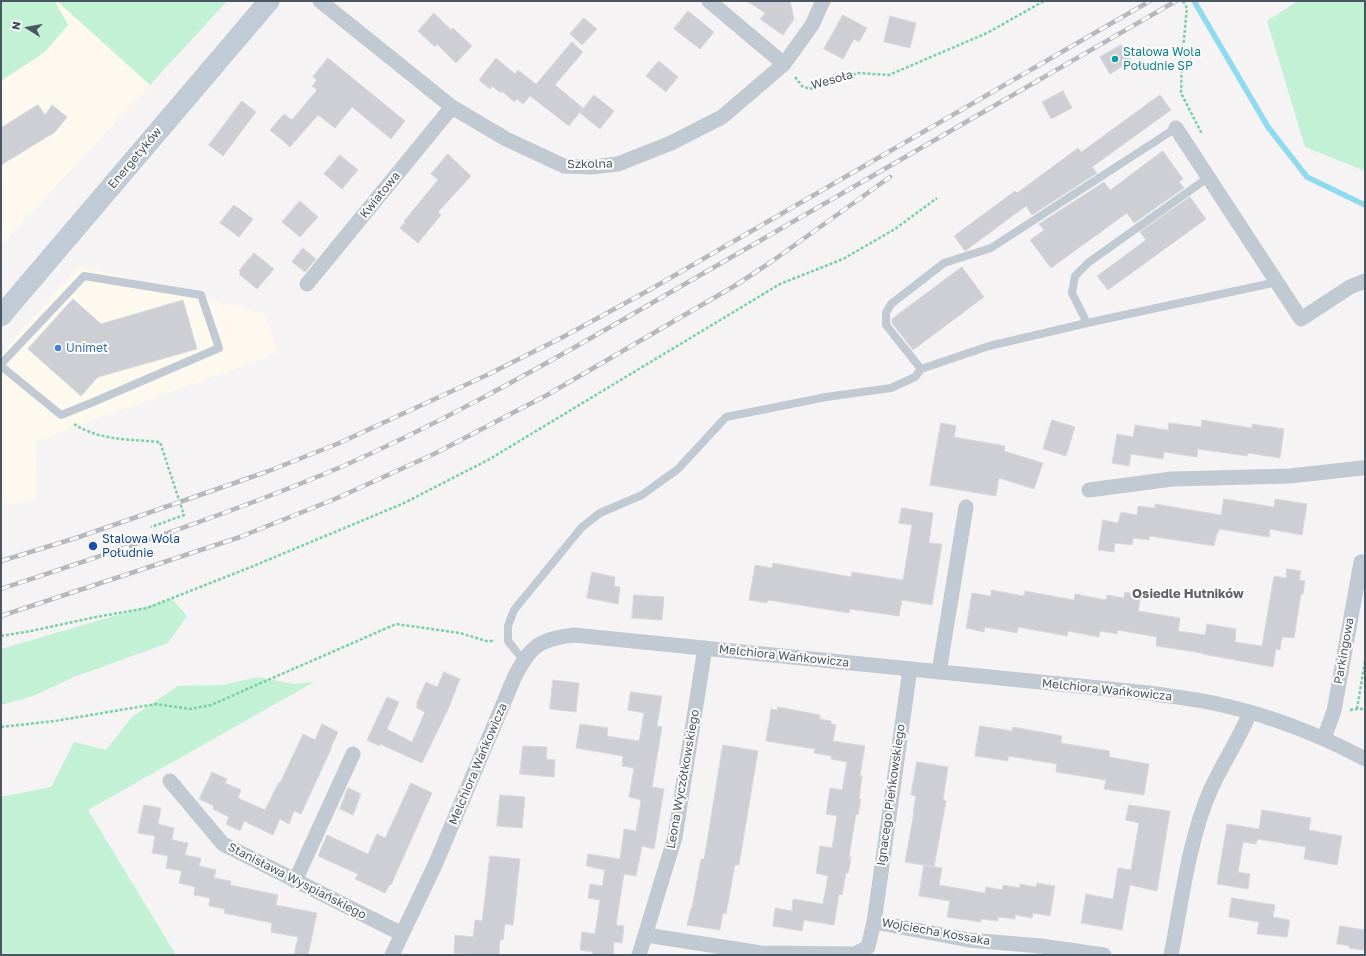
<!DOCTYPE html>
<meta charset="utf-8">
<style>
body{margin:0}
#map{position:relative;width:1366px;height:956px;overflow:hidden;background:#f5f3f3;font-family:"Golos Text",sans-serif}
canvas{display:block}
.frame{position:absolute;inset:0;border:2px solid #4a5661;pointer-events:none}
.north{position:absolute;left:8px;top:8px;width:40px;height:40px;-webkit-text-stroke:3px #fff;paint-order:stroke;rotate:281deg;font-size:11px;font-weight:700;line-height:16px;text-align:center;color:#4a5661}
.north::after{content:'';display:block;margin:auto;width:14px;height:18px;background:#4a5661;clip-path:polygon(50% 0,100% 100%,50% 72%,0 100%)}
</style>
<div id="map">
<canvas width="1366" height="956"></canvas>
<div class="frame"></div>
<div class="north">N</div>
</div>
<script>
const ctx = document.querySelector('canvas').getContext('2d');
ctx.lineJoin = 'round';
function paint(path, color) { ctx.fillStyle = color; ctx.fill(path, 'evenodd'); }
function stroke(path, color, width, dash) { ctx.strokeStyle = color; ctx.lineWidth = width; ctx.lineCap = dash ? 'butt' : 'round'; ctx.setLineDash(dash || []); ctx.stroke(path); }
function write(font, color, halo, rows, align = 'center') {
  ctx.font = font + ' "Golos Text",sans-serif'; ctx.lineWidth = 4; ctx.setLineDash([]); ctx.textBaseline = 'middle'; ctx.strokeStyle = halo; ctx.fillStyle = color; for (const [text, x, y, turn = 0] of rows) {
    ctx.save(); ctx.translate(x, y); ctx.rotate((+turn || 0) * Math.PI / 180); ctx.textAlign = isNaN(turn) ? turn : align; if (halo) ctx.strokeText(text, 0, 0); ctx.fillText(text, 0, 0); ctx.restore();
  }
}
paint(new Path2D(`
 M49,1H57L150,85L1,245V38Z
 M79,266L264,313L279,353L35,441L36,499L1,506V354Z`), '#fdf9ef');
paint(new Path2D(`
 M1,1H55L68,25L45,52L1,81Z
 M57,1H227L150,85Z
 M1298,1H1365V171L1305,147L1267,21Z
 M172,599L187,616L168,643L74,677L33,696L1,705V649Z
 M258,677L293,684L314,682L88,810L176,955H1V797L51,787L74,742L106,750L132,717L178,686L222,685Z`), '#c3f1d5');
stroke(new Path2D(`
 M1194,1L1268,127L1307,177L1365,205`), '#90daee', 5.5);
const building = new Path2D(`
 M747,1H790L794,19L783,35L760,19L765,13Z
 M688,11L714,32L700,49L674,29Z
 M434,13L451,30L453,28L472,46L456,63L437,44L435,47L418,31Z
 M843,15L867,28L859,42L854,39L843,59L824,49Z
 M890,16L916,23L910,48L884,42Z
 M584,18L597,29L582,45L570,34Z
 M572,42L583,52L555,85L583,108L569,126L530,96L523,104L517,99L514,102L502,91L501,93L492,86L490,89L479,80L496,58L515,74L518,70L536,84Z
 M1121,45L1131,61L1110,74L1100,57Z
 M328,58L405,121L391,139L352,107L335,128L318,115L290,147L270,130L284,114L292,120L317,90L312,86L317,80L313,77Z
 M659,61L678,77L666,92L646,76Z
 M1063,91L1072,108L1051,119L1042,102Z
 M594,95L614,111L600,129L580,113Z
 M1160,95L1171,110L1092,167L1097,173L1032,215L1026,206L965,251L954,236L1015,191L1017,193L1078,148L1081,152Z
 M242,101L256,112L223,156L209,145Z
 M38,105L45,115L52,105L67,117L55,132L1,165V128Z
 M1163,151L1183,179L1179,182L1184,188L1134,223L1127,213L1051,268L1030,240L1044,230L1039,224L1104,182L1110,190Z
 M448,154L471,176L438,212L441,215L418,243L400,228L405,222L404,221L438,180L431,174Z
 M340,155L358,170L342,189L324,174Z
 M1190,197L1206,219L1108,290L1097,276L1146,240L1140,232Z
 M300,201L318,217L300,237L282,222Z
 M234,205L253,219L239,237L220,223Z
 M303,248L316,259L305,272L292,262Z
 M254,253L274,269L257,289L239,274L241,272L239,271Z
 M962,267L984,297L913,350L892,323V319Z
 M73,299L101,324L183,300L197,349L98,377L81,396L28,349Z
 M1052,420L1075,427L1066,456L1043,449Z
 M1202,420L1252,428V424L1284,429L1280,458L1248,453L1247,456L1198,449L1197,457L1164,452L1163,459L1131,454L1129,466L1112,463L1117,434L1133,437L1135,425L1168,430L1169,423L1201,427Z
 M941,423L956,426L954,437L1005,446L1004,451L1043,463L1034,489L999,478L996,496L930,485Z
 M1224,499L1274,507L1275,499L1307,504L1302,535L1270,529L1269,537L1219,529L1218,533H1217L1214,546L1150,536L1149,540L1133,538L1132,545L1115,543L1114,552L1098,550L1103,520L1118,523L1121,512L1137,515L1138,506L1155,508V504L1221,515Z
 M902,508L933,513L929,543L942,544L932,605L902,600L899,616L850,609L849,613L768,600L767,603L749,600L755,565L772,568L773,563L851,577L852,572L903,580L912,525L899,523Z
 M1287,569L1301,571L1299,580L1305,581L1303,594H1301L1294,638L1282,637L1280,650L1276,649L1273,667L1202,654V653L1156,646L1157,637L1118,630L1117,634L1100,631L1099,637L1068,631L1067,636L1018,627L1017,633L985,627L984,632L966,628L972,593L991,596V590L1024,596L1025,591L1074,600L1075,594L1106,600L1107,595L1124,598L1125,592L1141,595L1138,611L1180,618L1178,631L1205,635L1207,624L1236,629L1235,642L1262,646L1274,576L1286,578Z
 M592,572L615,577L614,586L620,587L618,604L587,598Z
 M634,595L664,597L662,620L632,618Z
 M444,672L460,679L449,707L422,763L380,744L379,746L367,740L387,697L399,702L387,729L412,742L425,712L417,708V702L426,682L437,687Z
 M553,680L579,683L576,712L550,709Z
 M631,692L662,696L657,726L662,727L652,787L664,789L654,849L642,846L636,876L624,874L616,925L624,926L622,943L614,942L613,955H592L593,952L580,950L582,932L595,934L600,900L588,898L590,884L602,886L605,870L586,866L588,854L620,859L624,829L636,831L641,800L629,797L634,768L622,766L623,756L576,748L580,724L608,728L607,736L639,741L644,713L628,710Z
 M778,707L820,715V719L831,721V724L836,725L833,741L865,746L860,776H862L859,799H861L858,815L856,814L849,857H851L850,865L848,873H846L842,895L839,894L834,925L804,920L802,931L773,926L775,908L792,911L793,899L823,904L828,876L816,873L820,846L832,848L837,816L826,814L830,788L842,790L847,762L831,759V756L814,753L815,749L766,741L771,709L777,710Z
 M322,724L338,732L331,747H332L301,814L294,811L289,824L280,819L273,835L244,821L240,831L226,824L229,817L213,809L214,806L199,799L212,772L227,779L225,783L241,790L238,798L265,810L279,782L280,783L303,734L315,740Z
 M980,726L1012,731L1013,727L1062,736L1061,743L1110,751L1109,757L1149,764L1144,795L1104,789L1106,780L1056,772L1057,764L1008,756V761L975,756Z
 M723,745L758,751L739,865H735L726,914L723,913L720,930L687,925L691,908H692L701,859H704Z
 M523,746L547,747L546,759L555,760L554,777L520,774Z
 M917,762L948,767L943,800L946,801L934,867L905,862L914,812H913L916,796L911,795Z
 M411,783L432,793L391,885L390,884L385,893L355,879L358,874L318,856L327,835L368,854L377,834L385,838Z
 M348,788L361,794L353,815L340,809Z
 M500,795L525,797L522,828L497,826Z
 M144,805L161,808L158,824L174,828L172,840L188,843L185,855L201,858L199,866L216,870L214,878L231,881L230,885L278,895L276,905L317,913L308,955H294L298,937L271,932L272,923L224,913L225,909L209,906L210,898L194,895L195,887L179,883L182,871L166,868L168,856L152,853L155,836L138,833Z
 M1129,805L1170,811L1157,891L1130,885L1122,930L1081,923L1086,894L1113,899L1118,868L1131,870L1139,823L1126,820Z
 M1262,810L1311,818L1309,830L1342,836L1337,865L1304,859L1306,847L1257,839L1258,838L1256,844L1243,842L1238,872L1250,874L1248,889L1217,884L1227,824L1259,829Z
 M490,856L520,859L513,925L505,924L503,940H500L499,955H476L454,953L455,935L473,937L475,920L482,921Z
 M924,865L942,868L939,885L985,893L986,887L1002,890L1003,885L1020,888V884L1036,887L1037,883L1055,886L1050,916L1033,913L1032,918L1015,915V919L998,917V921L981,919V922L947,917L950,901L919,896Z
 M1232,898L1275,905L1273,917L1290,920L1287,937L1257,934L1259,922L1229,917Z
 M1340,926L1365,930V950L1349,948L1350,946L1337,944Z`);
paint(building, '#cdcfd5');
stroke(building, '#d7d9de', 1);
stroke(new Path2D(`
 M1183,1L1187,8L1182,59L1181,93L1202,134
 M795,77L802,86L810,89L858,73L889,75L987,33L1044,1
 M74,424C100,441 130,439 160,442L184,515L151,527
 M1,636L31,631L96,617L147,608L251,567L402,504L488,460L780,284L843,259L895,229L937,198
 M1357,709L1365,661
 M1350,710L1357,709H1365
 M1,727L55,721L156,704L190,709L211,705L396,624L460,633L486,641H495`), '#7ad0a6', 2.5, [3, 2]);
stroke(new Path2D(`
 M1176,128L991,248L944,263L891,304L886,313V325L921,369L989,346L1087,323L1277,282
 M1087,323L1072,293L1075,276L1089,262L1209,177
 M1,364L84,276L201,295L219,348L91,403L61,415L1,366
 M524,661L508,641V626L514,610L582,527L600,513L642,495L678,469L726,417L826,397L891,388L915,377L921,369`), '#c1cad2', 8);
stroke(new Path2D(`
 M320,1L452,107L506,139L564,166L592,167L618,164L671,143L722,117L784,64L812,25L823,1
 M709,1L784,64
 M1176,128L1301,319L1350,287L1365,281
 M307,284L452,107
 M1089,490L1172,479L1290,476L1362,468
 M939,672L966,507
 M1324,738L1334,711L1361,562
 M170,781L223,844L402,934
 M295,881L353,754
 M874,922L969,940L1041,946L1104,955
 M646,935L761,953L855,954L868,947L874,922L910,669
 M392,955L435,865L515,676C531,646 539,639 574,635L1149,693C1173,697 1198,699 1222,705C1271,716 1320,735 1365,759
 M639,955L675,837L705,648
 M1171,955C1182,900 1188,843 1210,791C1222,764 1239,740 1250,712`), '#c1cad2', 15);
stroke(new Path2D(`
 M1,316L269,1`), '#c1cbd6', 21);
const rail = new Path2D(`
 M1,561L79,537L266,472L337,444L487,375L563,337L651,289L1150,1
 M1,589C116,551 230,514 341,467C432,427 519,379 605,330L1176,1
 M1,616L240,537L335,499L434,454L547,395L736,285L771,262L890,177`);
stroke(rail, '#b5b8bd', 4.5);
stroke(rail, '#fff', 3, [9]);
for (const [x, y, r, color] of [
 [1115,59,4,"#0f9aa8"],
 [58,348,4,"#3f7fe0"],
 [93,546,5,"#1a4fb4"]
]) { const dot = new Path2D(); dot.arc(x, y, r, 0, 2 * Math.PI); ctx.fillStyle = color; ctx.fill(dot); stroke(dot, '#fff', 1.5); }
write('12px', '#0d838f', '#fff', [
 ["Stalowa Wola",1123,52],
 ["Południe SP",1123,66]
], 'left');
write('12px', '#4a5661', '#fff', [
 ["Wesoła",832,80,-16],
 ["Energetyków",135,158,-50],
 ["Szkolna",590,164,-1],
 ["Kwiatowa",380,195,-51],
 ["Parkingowa",1344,651,-80],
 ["Melchiora Wańkowicza",784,656,6],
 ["Melchiora Wańkowicza",1107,690,6],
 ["Melchiora Wańkowicza",478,764,-67],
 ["Leona Wyczółkowskiego",683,779,-80],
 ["Ignacego Pieńkowskiego",891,795,-82],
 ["Stanisława Wyspiańskiego",297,881,27],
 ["Wojciecha Kossaka",936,932,10]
]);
write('12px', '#366cbe', '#fff', [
 ["Unimet",66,348]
], 'left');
write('12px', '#164399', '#fff', [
 ["Stalowa Wola",102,539],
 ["Południe",102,553]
], 'left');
write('bold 13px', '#5f6368', '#fff', [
 ["Osiedle Hutników",1188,594]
]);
</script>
